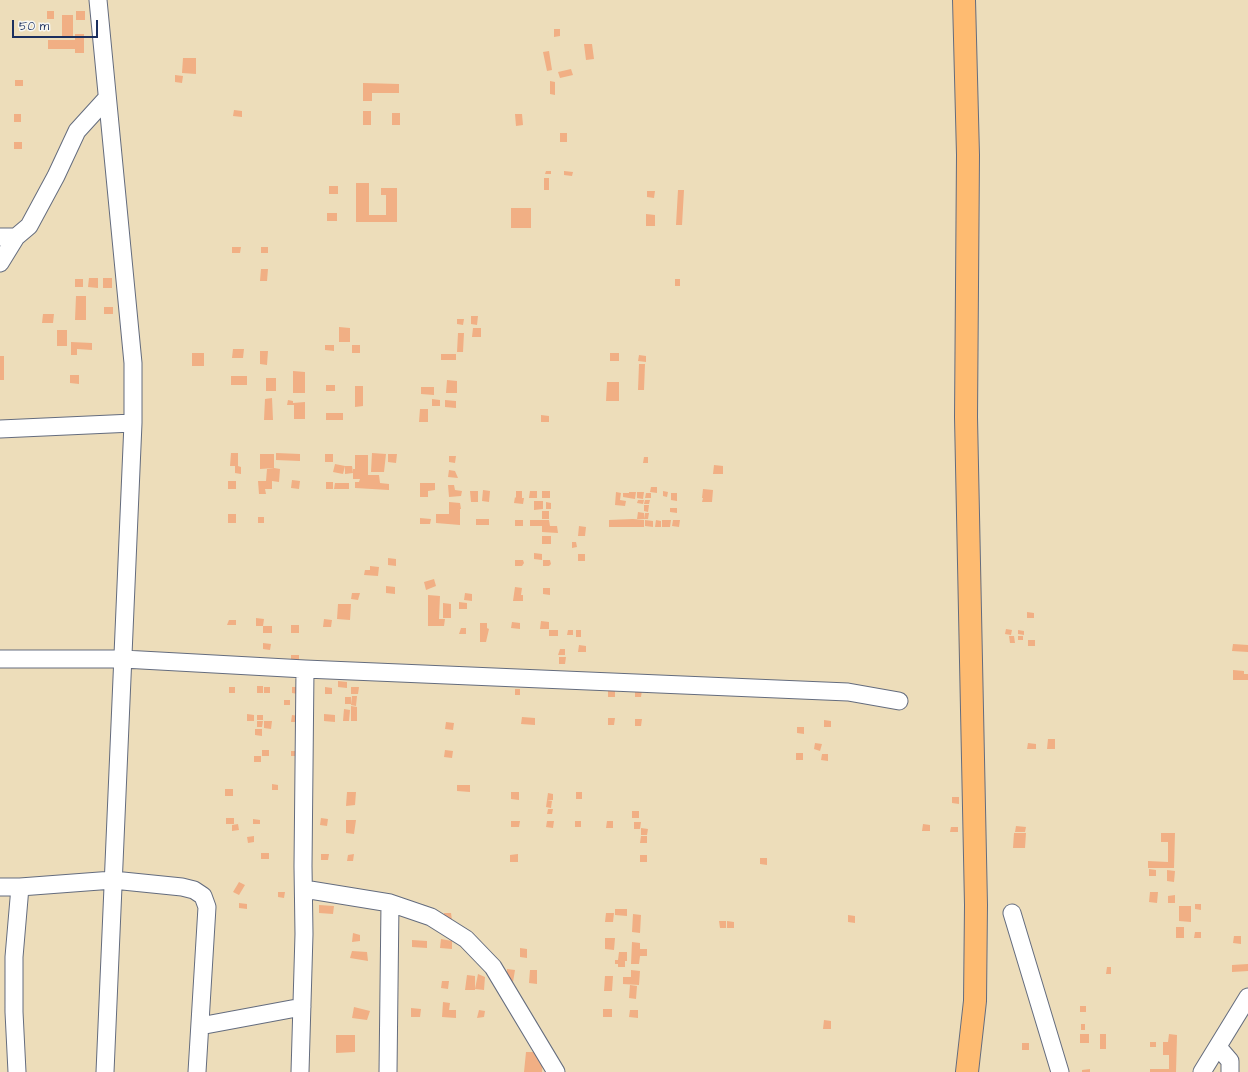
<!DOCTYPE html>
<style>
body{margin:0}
#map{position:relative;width:1248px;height:1072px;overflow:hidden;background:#edddba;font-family:"Architects Daughter",sans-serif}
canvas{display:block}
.scale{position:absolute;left:12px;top:20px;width:86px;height:18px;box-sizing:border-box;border:2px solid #1b2f5e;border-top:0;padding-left:5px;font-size:12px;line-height:14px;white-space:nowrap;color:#1b2f5e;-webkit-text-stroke:3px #f6f6f2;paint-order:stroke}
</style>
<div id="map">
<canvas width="1248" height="1072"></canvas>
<div class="scale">50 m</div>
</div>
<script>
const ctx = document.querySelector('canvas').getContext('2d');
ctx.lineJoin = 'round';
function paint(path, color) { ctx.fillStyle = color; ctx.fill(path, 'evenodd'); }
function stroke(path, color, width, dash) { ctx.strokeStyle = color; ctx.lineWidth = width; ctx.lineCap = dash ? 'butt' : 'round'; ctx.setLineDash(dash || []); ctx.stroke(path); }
paint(new Path2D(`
 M47,11H54V19H47Z
 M76,11H85V20H76Z
 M62,15H73V37H62Z
 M554,29H560V36L554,37Z
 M75,34H84V53H75V49H48V40H75Z
 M584,44H592L594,59L586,60Z
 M549,51L552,70L547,71L543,52Z
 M183,58H196V74L182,73Z
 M571,69L573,75L560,78L558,72Z
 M175,75L183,76L182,83L175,82Z
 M15,80H23V86H15Z
 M550,81L555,82V95L550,94Z
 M363,83L399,84V93H372V101H363Z
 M234,110L242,111V117L233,116Z
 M363,111H371V125H363Z
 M392,113H400V125H392Z
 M14,114H21V122H14Z
 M515,114H522L523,125L516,126Z
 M560,133H567V142H560Z
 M14,142H22V149H14Z
 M546,171H551V174H545Z
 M564,171L573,172L572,176L564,175Z
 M544,178H549V190H544Z
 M356,183H369V215H386V195H381V188H397V222H356Z
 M329,186H338V194H329Z
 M678,190H684L682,225H676Z
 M647,191H655L654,198L647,197Z
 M511,208H531V228H511Z
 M327,213H337V221H327Z
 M646,214L655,215V226H646Z
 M232,247H241L240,253H232Z
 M261,247H268V253H261Z
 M261,269H268L267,281H260Z
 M89,278H98V288L88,287Z
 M103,278H112V288H103Z
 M75,279H83V287H75Z
 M675,279H680V286H675Z
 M76,296H86V320H75Z
 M104,307H113V314H104Z
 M43,314H54L53,323H42Z
 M471,316H478L477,325L471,324Z
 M457,319H464L463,325L457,324Z
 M339,327L350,328V342H339Z
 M473,328H481V337H472Z
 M57,330H67V346H57Z
 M458,333H464L463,352H457Z
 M71,342L92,343V350L77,349V355H71Z
 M325,345H334V351L325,350Z
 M352,345H360V353H352Z
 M233,349H244L243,358H232Z
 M260,351H268L267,365L260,364Z
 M192,353H204V366H192Z
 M610,353H619V361H610Z
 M441,354H456V360H441Z
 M639,355L646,356V362L638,361Z
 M0,356H4V380H0Z
 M639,364H645L644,390H638Z
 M293,371L305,372V393H293Z
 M70,375H79V384L70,383Z
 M231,376H247V385H231Z
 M266,378H276V391H266Z
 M447,380L457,381V393H446Z
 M607,382H619V401H606Z
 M326,385H335V391H326Z
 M355,386H363V406L355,407Z
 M421,387H434V395L421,394Z
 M272,398L273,420H264L265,399Z
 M432,399L440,400V406H432Z
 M288,400L293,401V403L305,402V419H294V405H287Z
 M445,400L456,401V408L445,407Z
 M420,409H428V422H419Z
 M326,413H343V420H326Z
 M541,415L549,416V422H541Z
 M231,453H238V466L241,467V474L235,473V466H230Z
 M276,453L300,454V461L276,460Z
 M372,453L386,454L384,472H371Z
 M260,454H274V468L260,469Z
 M325,454H333V462H325Z
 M388,454H397L396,463L388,462Z
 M355,455H368V475H379L380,483L389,484V490L355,488V482H359L360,479H353V469H355Z
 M449,456H456L455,463L449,462Z
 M644,457H648V463H643Z
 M335,464L345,466L343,474L333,472Z
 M714,465L723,466V474H713Z
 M345,466H352L353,473L345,474Z
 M274,468L280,469L279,482L272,481V489H265L266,494H259L258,481H266L267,469Z
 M449,470L455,471L458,478L448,477Z
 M292,480L300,481L299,489L291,488Z
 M228,481H236V489H228Z
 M326,482H333V489H326Z
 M335,483H349V489H334Z
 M420,483H435V490L428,491V497H420Z
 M448,485H454L455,490L462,491L461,496L449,497Z
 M651,487H657V493L650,492Z
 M703,489L713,490L712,502H702L703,498H702Z
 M483,490L490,491L489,502L482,501Z
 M470,491H478V502H471Z
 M516,491H522V498H524L523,504L514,503L515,497L516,498Z
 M530,491H537V498H529Z
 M542,491H550V498H542Z
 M663,491L668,492L667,497L663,496Z
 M616,492L621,493L620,500L626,501L625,506L615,505Z
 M629,492H636L635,499L623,497V493H629Z
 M637,492H644L643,499L637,498Z
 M646,493H651V498H645Z
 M671,493H677V501L671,500Z
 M638,500H644L643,504L637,503Z
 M645,500H650L649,504H644Z
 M534,501H543V509L534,510Z
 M449,502L460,503L461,509H455H460V525L436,523V514H449Z
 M546,502L551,503V509H546Z
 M644,505H649L648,512L644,511Z
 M670,508H677V513L670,512Z
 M542,511H549V519H542Z
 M638,512L644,513V519H637Z
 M645,513H649L648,519H644Z
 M228,514H236V523H228Z
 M258,517H264V523H258Z
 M420,518L431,519L430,524H420Z
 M476,519H489V525H476Z
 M633,519L644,520V527H609V520Z
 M515,520H523V526H515Z
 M530,520H549L550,526H557L558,533L542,532V526H530Z
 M645,520L653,521V527L645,526Z
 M656,520L661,521V527H655Z
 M662,520H671L670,527H662Z
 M673,520H680L679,527L672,526Z
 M579,526L586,527L585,536H578Z
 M542,536H551V544H542Z
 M572,542H576L577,547L572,548Z
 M534,553L542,554V560L534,559Z
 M578,554H585V561H578Z
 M388,558L396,559V566L388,565Z
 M515,560H523L524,563L522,566H515Z
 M543,560H550L551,564L549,566H543Z
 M370,566L379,567L378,576L364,575L365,570H370Z
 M434,579L436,586L426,590L424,582Z
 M386,586L395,587V594L386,593Z
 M515,587L522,588L521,595H523V601H513Z
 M543,588H550V595L543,594Z
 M352,593H360L358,600L351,599Z
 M465,593L472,594V601L464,600Z
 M428,595L440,596L439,619H445L444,626H428Z
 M459,602L467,603V609H459Z
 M443,603L451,604V618H443Z
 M338,604H351L350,620L337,619Z
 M1027,612L1034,613V618H1027Z
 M256,618L264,619L263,626H256Z
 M324,619L332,620L331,627H323Z
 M229,620H236V625H227Z
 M541,621L549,622V629H540Z
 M512,622L520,623V629L511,628Z
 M480,623H487V628L489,629L486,642H480Z
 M291,625H299V633H291Z
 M263,626H272V633H263Z
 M461,628H466V634H459Z
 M1006,629L1012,630L1011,635L1005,634Z
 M549,630H558V636H549Z
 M568,630H573V635H567Z
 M576,630H581V637H576Z
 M1018,630L1024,631V635L1018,634Z
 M1009,636H1014L1015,643H1010Z
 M1018,636H1023V640H1018Z
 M1028,640H1035V646H1028Z
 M263,643L271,644L270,650L263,649Z
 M1233,644L1248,645V652L1232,651Z
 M579,645L586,646V652H578Z
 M560,649H565V655H558Z
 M291,655H299V661H291Z
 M559,657H566L565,664H559Z
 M1233,670L1244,671V674H1248V680H1233Z
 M338,681L347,682V688L338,687Z
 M257,686H263V693H257Z
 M229,687H235V693H229Z
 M264,687H270V693H264Z
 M292,687H299L298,694L292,693Z
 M325,687L332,688V694H325Z
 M351,687H359L358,694H351Z
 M515,689H520V695H515Z
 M608,690H615V697H608Z
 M635,690H642L641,697H635Z
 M352,696H357L356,706L351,705Z
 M345,697H351V704H345Z
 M284,700H290V705H284Z
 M351,706L357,707V721H351Z
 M344,709L350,710L349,721H343Z
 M247,714L254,715V721H247Z
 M324,714L335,715V722L324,721Z
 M257,715H263V720H257Z
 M292,715L299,716L298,722H291Z
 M522,717L535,718V725L521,724Z
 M608,718H615L614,725H608Z
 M635,719H642L641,726H635Z
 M824,720L831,721V727H824Z
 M257,721H263L262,727H257Z
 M264,721H272L271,729L264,728Z
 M446,722L454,723L453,730L445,729Z
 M797,727H804V734L797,733Z
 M255,729H262V736L255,735Z
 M1048,739H1055V749H1047Z
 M815,743L822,744L820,751L814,749Z
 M1028,743L1036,744V749H1027Z
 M262,750H269V756H262Z
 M445,750L453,751L452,758L444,757Z
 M291,751H296V756H291Z
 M796,753H803V760H796Z
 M822,754H828V761L821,760Z
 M254,756H261V762H254Z
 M272,784L278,785V790H272Z
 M457,785H470V792L457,791Z
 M225,789H233V796H225Z
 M347,792H356L355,805L346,806Z
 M511,792H519V800L511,799Z
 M576,792H582V799H576Z
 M548,793L553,794V800H547Z
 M952,797H959V804L952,803Z
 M547,800L552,801L551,808L546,807Z
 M548,809H553L552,814H547Z
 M632,811H639V818H632Z
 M226,818H234V824H226Z
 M321,818L328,819L327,826L320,825Z
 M253,819L260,820V824H253Z
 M346,820H356L354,834L346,833Z
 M511,821H520L519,827H511Z
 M547,821H554L553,828L546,827Z
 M575,821H581V827H575Z
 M607,821H613V828H606Z
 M634,822H641L640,829H634Z
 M238,824L239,830L232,831V825Z
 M923,824L930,825V831H922Z
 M1016,826L1026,827L1025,832H1015Z
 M951,827H958V832H950Z
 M641,828L648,829L647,835H641Z
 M1014,833H1026L1025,848H1013Z
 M1161,833H1175L1174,868H1148V861L1168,862V842H1161Z
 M254,836V842L248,843L247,837Z
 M641,836H647V843H640Z
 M261,853H269V859H261Z
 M321,854H329L328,860H321Z
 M354,854L353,861H347L348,855Z
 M518,854V862H510V855Z
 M640,855H647V862H640Z
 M760,858H767V865L760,864Z
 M1149,869L1156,870V876H1149Z
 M1167,870L1175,871L1174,882L1167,881Z
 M239,882L245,885L239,895L233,892Z
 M278,892H285L284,898L278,897Z
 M1150,892H1158L1157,903L1149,902Z
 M1175,895V903H1168V896Z
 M239,903L247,904V909L239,908Z
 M1195,904H1201V910L1195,909Z
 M319,905L334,906L333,914L319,913Z
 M1179,906H1191V922L1179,921Z
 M615,909H627V916L615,915Z
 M444,913H451L452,920H444Z
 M606,913H614L613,922H605Z
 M633,914L641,915L640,933L632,932Z
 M848,915L855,916V923L848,922Z
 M719,921H726V928H720Z
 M727,921L734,922V928H727Z
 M1176,927H1184V938H1176Z
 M1195,932H1201V938H1194Z
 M353,933L360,935V941L352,942Z
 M1234,936H1241V944L1233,943Z
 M605,938H615L614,950L605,949Z
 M441,939L452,941V949L440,948Z
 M412,940L427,941V948L412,947Z
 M632,942L640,943V949H647V956H640L639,964H631Z
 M520,948L527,949V958L520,957Z
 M352,951L367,952L368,961L350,958Z
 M619,952H627V961H625V967H618V964H615V960H618Z
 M1248,964V971L1232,972V965Z
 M1107,967H1111V974H1106Z
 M507,969L515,970L513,982L507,983Z
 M530,970H537V984L529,983Z
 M631,970L640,971L639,985L623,984V977H631Z
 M478,974L485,977L484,990L475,989Z
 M467,975L475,976V990H465Z
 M605,976H613L612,991H604Z
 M442,981H449L448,989L441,988Z
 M630,985L637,986L636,999L629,998Z
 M443,1002L450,1003L449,1010H456V1018L442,1017Z
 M1080,1006H1086V1012H1080Z
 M354,1007L370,1011L367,1020L352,1018Z
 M411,1008L421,1009L420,1017H411Z
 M603,1009H612V1017H603Z
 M479,1010L485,1011L484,1017L477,1018Z
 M630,1010H638V1018L629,1017Z
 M824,1020L831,1021V1029H823Z
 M1081,1024H1085V1030H1081Z
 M1080,1034H1089V1043H1080Z
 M1100,1034H1106V1049H1100Z
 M1169,1034L1177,1035L1176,1072H1150V1069H1169V1055H1163V1042H1168Z
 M336,1035H355V1052L336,1053Z
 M1150,1042H1156V1047H1150Z
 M1022,1043H1029V1050H1022Z
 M526,1052H544L542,1072H524Z
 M1090,1069V1072H1082V1070Z`), '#f1af84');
const minor = new Path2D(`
 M98,0L133,363V423L105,1072
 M0,237H16L29,226L56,176L77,131L107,98
 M0,263L16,237
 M0,429L133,423
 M0,659H123L305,669L848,692L899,701
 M0,887H20L113,880L182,887L194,890L203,896L207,907L197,1072
 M304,889L390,903L431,917L466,939L493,967L556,1072
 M1012,913L1060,1072
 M200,1026L302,1007
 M1218,1047L1230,1061V1072
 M17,1072L14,1012V957L20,887
 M300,1072L304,934L303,866L305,669
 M388,1072L390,903
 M1202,1072L1248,997`);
const major = new Path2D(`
 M964,0L968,155L966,417L976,905L975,1001L967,1072`);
stroke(minor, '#646c7e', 19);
stroke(major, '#646c7e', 24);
stroke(minor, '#fff', 17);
stroke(major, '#febb71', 22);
</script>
